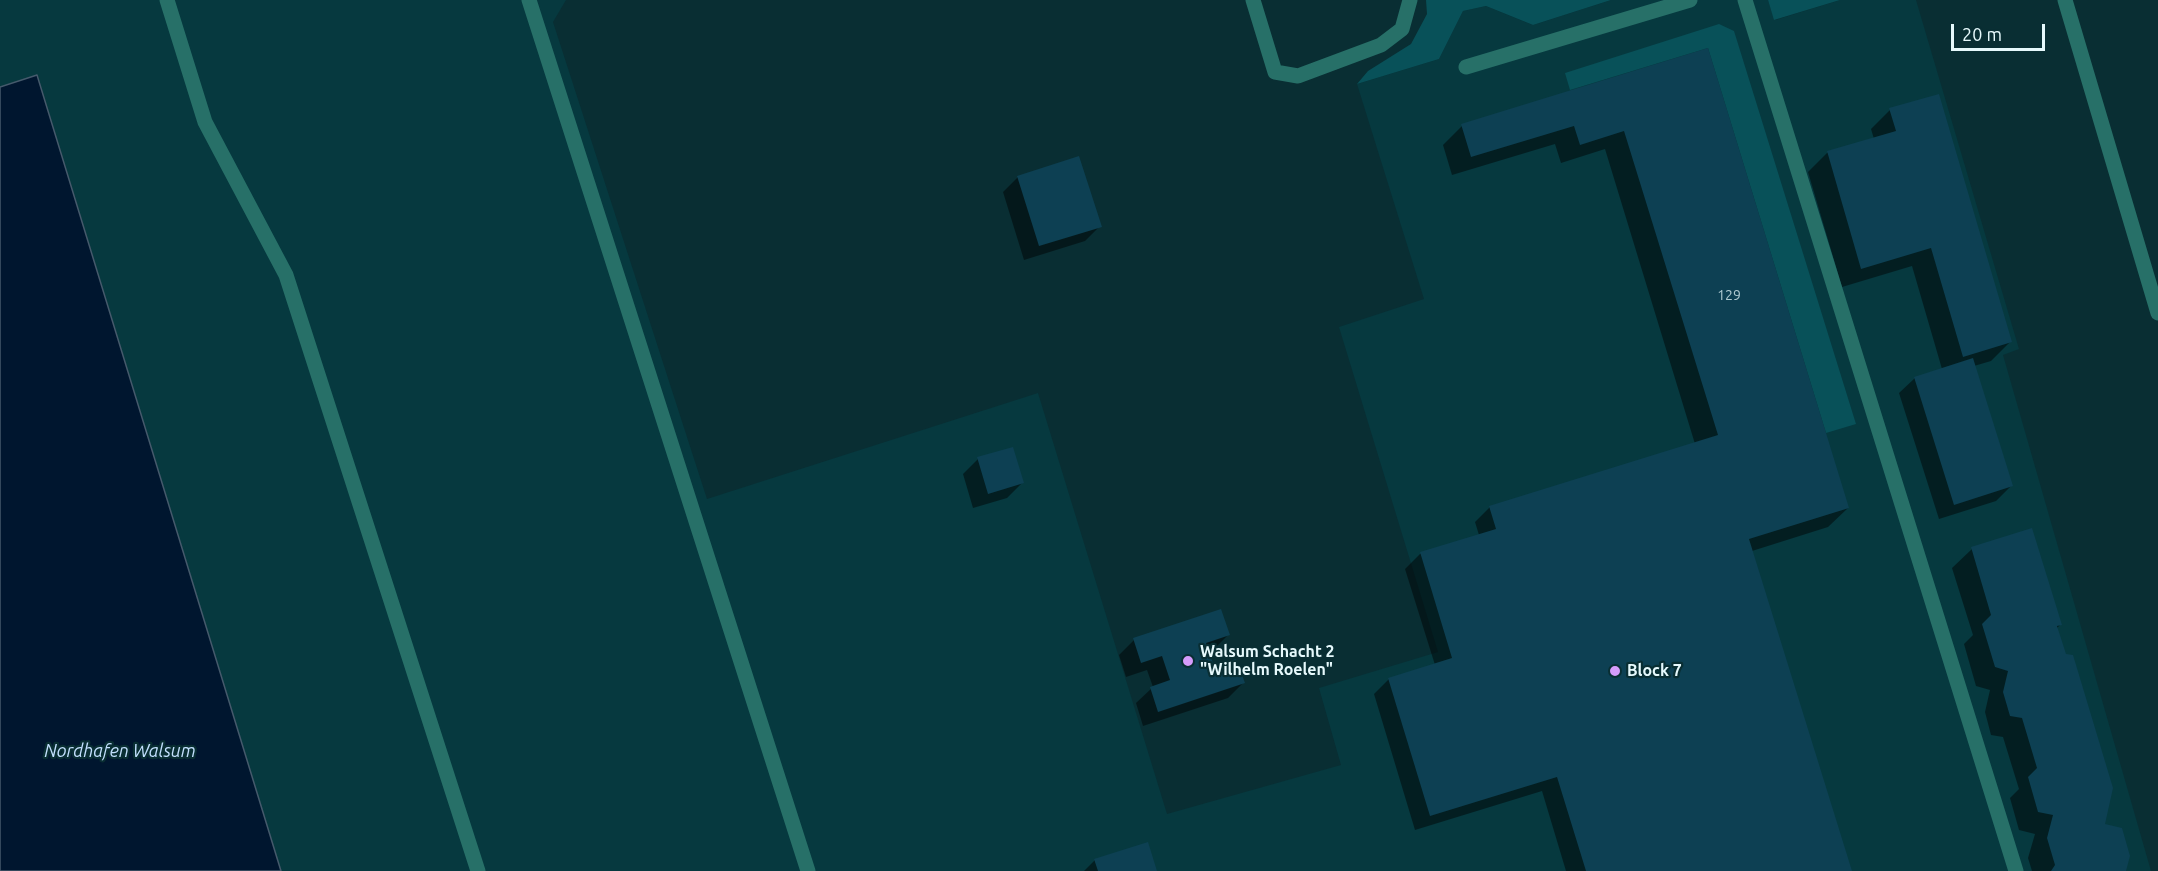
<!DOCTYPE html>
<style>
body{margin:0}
#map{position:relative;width:2158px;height:871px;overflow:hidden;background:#092e33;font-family:Ubuntu,sans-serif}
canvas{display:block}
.scale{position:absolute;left:1951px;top:24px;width:94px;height:27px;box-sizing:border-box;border:3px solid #e6f9fc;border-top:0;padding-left:8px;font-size:18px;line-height:21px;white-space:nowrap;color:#e6f9fc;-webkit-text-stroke:4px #092e33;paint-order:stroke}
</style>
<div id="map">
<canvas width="2158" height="871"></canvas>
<div class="scale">20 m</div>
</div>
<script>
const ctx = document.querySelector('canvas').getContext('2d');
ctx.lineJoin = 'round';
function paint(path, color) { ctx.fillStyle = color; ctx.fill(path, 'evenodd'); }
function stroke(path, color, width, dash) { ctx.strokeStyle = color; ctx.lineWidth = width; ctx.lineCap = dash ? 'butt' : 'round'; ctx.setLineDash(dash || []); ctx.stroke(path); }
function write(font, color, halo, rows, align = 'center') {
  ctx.font = font + ' Ubuntu,sans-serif'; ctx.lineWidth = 4.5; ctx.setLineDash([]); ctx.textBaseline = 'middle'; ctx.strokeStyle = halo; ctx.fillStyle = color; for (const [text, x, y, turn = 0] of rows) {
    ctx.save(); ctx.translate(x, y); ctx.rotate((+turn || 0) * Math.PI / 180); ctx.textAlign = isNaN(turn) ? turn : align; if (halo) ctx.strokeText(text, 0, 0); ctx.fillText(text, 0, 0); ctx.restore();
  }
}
paint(new Path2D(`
 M0,0H566L553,22L707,499L1038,393L1167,814L1341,765L1319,688L1438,652L1339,327L1424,299L1357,84L1439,59L1463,11L1486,6L1533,25L1611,0H1768L1775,20L1840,0H1916L2019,349L2003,355L2151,871H281L38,76L0,87Z`), '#06393f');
paint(new Path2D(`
 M1426,0H1611L1533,25L1486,6L1463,11L1439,59L1357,84L1368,71L1411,44L1427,14Z
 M1768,0H1840L1774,20Z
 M1719,24L1734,31L1856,424L1826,433L1708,48L1570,90L1565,73Z`), '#085159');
const water = new Path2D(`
 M37,75L281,871H0V87Z`);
paint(water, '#00162f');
stroke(water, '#455a6c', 1.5);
paint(new Path2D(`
 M1707,50L1848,508L1828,527L1752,551L1850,871H1566L1542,791L1415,830L1374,694L1389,679L1435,665L1405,569L1420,554L1479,535L1475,522L1490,507L1695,444L1605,149L1561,163L1555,144L1452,175L1443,145L1462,126Z
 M1890,110L2010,342L1991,361L1974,366L2011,486L1996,501L1939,519L1899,393L1915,378L1942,369L1912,266L1842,287L1808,172L1827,153L1874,139L1871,129Z
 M1018,177L1100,226L1085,241L1024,260L1003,192Z
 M978,459L1022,483L1007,498L973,508L963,474Z
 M1972,549L2061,624L2057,628L2103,825L2125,871H2032L2028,858L2035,834L2019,830L2010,798L2019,789L2003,737L1991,735L1985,712L1990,690L1976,686L1964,644L1973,635L1952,568Z
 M1228,635L1213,650L1207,652L1213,668L1243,683L1228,698L1143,726L1136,703L1153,687L1147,670L1126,677L1119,655L1134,640Z
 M1095,860L1155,871H1084Z`), '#0007');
paint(new Path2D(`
 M1708,48L1849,508L1749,539L1852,871H1586L1557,777L1430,816L1388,678L1452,658L1420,552L1496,529L1489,506L1718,435L1624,131L1580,145L1574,126L1471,157L1461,124Z
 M1939,94L2012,342L1963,357L1931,248L1861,269L1827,151L1896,131L1889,108Z
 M1079,156L1102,227L1039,246L1017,176Z
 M1973,358L2013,486L1954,505L1914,377Z
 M1013,447L1024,483L988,494L977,457Z
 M2032,528L2062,625L2057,626L2066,654L2073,655L2113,788L2105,824L2122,828L2130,856L2126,871H2051L2055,865L2047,838L2053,815L2038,812L2028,777L2037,768L2022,718L2010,716L2003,692L2008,671L1995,667L1982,624L1991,615L1971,547Z
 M1221,609L1230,635L1206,643L1214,666L1236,659L1245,683L1158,712L1150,687L1170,680L1162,656L1141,663L1133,638Z
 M1148,842L1157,871H1098L1094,859Z`), '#0d4053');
stroke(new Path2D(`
 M167,0L205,122L286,275L478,871
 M529,0L808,871
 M1253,0L1275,72L1298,76L1381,45L1402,29L1410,0
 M1745,0L2016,871
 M2065,0L2158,313
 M1466,67L1690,0`), '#277068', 15);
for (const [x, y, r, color] of [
 [1188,661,6,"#d59cfb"],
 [1615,671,6,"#d59cfb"]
]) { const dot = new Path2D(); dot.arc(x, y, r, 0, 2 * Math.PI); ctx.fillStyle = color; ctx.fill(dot); stroke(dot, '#092e33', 2); }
write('14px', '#b0cbd2', null, [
 ["129",1729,295]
]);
write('bold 16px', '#e6f9fc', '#092e33', [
 ["Walsum Schacht 2",1200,652],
 ["\"Wilhelm Roelen\"",1200,670],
 ["Block 7",1627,671]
], 'left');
write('italic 18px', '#c2dffd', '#092e33', [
 ["Nordhafen Walsum",120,751]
]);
</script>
